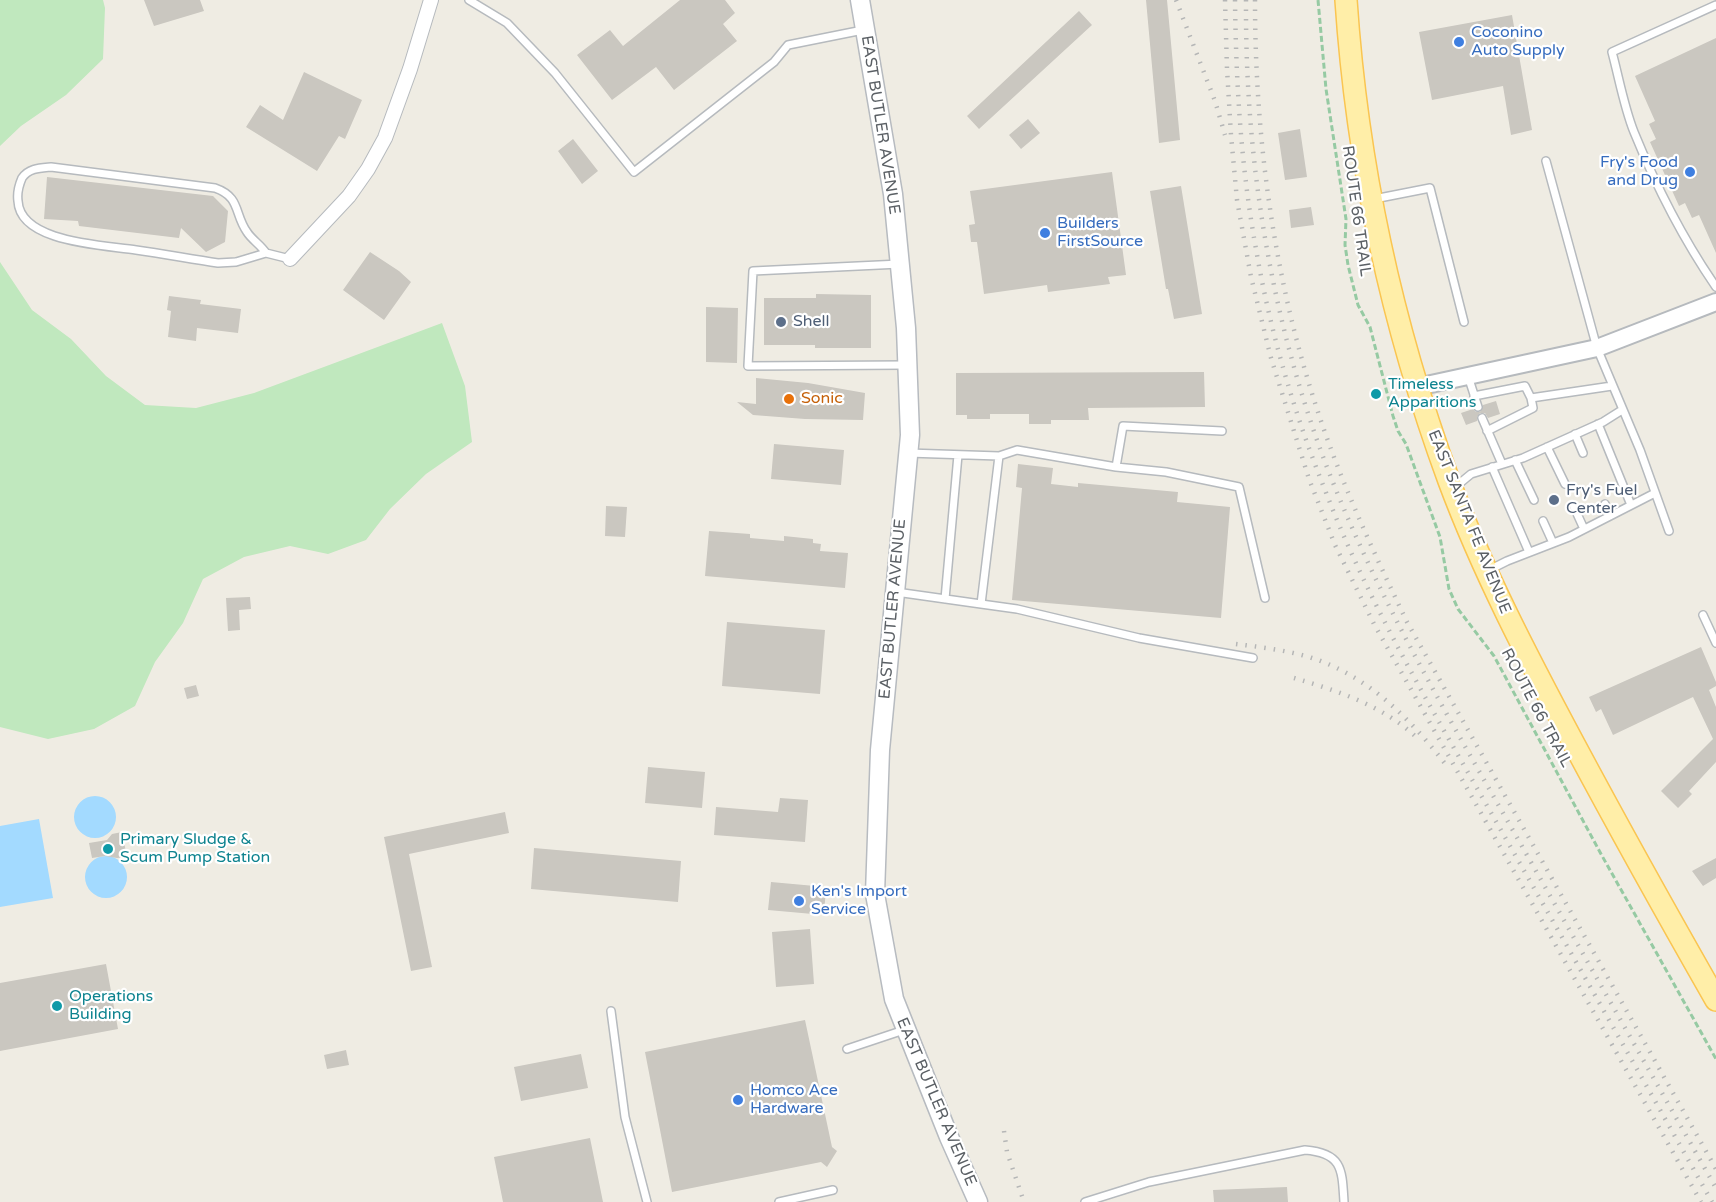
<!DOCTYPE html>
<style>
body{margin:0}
canvas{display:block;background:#efece3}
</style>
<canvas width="1716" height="1202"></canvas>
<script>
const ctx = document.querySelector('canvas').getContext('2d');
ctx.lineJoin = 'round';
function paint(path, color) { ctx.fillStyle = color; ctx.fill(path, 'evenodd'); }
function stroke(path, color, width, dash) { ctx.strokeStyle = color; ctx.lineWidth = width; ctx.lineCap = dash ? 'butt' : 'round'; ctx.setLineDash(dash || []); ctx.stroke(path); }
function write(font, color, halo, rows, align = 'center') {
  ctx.font = font + ' "Varela Round",sans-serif'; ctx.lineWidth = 4.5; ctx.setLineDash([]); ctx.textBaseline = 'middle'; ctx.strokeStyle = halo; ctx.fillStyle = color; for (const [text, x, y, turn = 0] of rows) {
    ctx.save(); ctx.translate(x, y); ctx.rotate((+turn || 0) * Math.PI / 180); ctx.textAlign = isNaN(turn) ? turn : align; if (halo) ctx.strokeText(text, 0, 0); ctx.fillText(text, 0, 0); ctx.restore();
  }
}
paint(new Path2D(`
 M0,0H103L105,8L103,59L66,95L21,126L0,146Z
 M0,262L32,310L71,339L106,376L145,405L196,408L254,393L442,323L465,386L472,442L426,474L390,509L366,540L328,554L290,546L244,557L203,579L183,623L155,662L135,706L94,729L48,739L0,727Z`), '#c0e8be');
paint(new Path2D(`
 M74 817a21 21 0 1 1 42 0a21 21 0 1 1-42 0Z
 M39,819L53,898L0,907V826Z
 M85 877a21 21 0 1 1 42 0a21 21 0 1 1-42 0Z`), '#a3daff');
paint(new Path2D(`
 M144,0H200L204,11L154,26Z
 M680,0H725L735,13L723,24L737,41L674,90L656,67L612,100L577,55L610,30L623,46Z
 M1146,0H1167L1180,140L1159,143Z
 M1079,11L1092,25L979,129L967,116Z
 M1512,15L1532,130L1511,135L1503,86L1432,100L1419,32Z
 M1716,38V253L1699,215L1692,218L1685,203L1679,206L1650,142L1656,139L1649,124L1655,121L1635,76Z
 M304,72L362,100L345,139L339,136L317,171L246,127L260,105L283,120Z
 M1028,119L1040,133L1021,149L1009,135Z
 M1300,129L1307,177L1285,180L1278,133Z
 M573,139L598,171L582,184L558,151Z
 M1112,172L1126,275L1108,277L1110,284L1048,292L1047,285L984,294L977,242H971L969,225L975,224L970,191Z
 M47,177L213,196L228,211L225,242L206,252L181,228L179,238L79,226L78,221L44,219Z
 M1181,186L1202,314L1174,319L1168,289H1166L1150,191Z
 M1311,207L1314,225L1291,228L1289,210Z
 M370,252L399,271L411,282L384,320L343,290Z
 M816,294L871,295V348H815V345H764V298H816Z
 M169,296L201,300L200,304L241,309L238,333L197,328L196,341L168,337L171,311L167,310Z
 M706,307L738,308L737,363L706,362Z
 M1204,372L1205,407L1088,408L1089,420H1051V424H1029V414H990V419H967V415H956V373Z
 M756,378L808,383L865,393L863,420L805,419L753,415L737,402L756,404Z
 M1496,401L1500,414L1488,418L1485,413H1480L1477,417V421L1466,425L1461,413L1473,409L1476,412H1480L1483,405Z
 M774,444L844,450L841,485L771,479Z
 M1018,464L1053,468L1051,484L1078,487V483L1178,492L1177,502L1230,507L1221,618L1012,600L1022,488L1016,487Z
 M606,506L627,507L625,537L605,536Z
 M709,531L750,534V538L784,541V536L813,539V543L821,544L820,551L848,553L845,588L705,576Z
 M250,597L251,609L239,610L240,630L228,631L226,598Z
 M727,622L825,630L820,694L722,686Z
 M1701,647L1716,682V686L1709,690L1716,707V762L1689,791L1692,794L1678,808L1661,791L1713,739L1693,697L1613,735L1601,709L1596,712L1589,697Z
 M196,685L199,696L187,699L184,688Z
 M648,767L705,772L702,808L645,803Z
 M780,798L808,800L805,842L714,835L716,807L778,812Z
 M505,812L509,833L409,854L432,967L411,971L384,837Z
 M122,832L127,857L117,858L105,856L92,858L89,843L107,840L112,834Z
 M534,848L681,861L678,902L531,889Z
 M1716,858V878L1703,886L1692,871Z
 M771,882L826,887L824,915L768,910Z
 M810,929L814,984L776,987L772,932Z
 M106,964L118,1029L0,1051V983Z
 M805,1020L832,1147L837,1151L827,1167L821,1162L672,1192L645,1052Z
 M346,1050L349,1065L327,1069L324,1055Z
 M581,1054L588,1088L521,1101L514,1067Z
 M590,1138L603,1202H503L494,1157Z
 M1287,1187L1288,1202H1214L1213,1190Z`), '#cac7c0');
const service = new Path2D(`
 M469,0L507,23L555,73L634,172L774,62L788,45L863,30
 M1716,5L1612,52C1619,78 1624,107 1634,132C1656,186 1683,239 1716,287
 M1546,161L1597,348L1640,450L1669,531
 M1374,199L1430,188L1464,322
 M266,253L236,262L218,263C191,259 164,254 136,250C105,245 20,243 18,201C17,194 19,185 22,178C29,168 40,168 51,167L215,188C241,197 234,214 247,232C252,240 260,244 266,253L290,259
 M900,264L753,271L748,366L906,365
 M1468,376L1478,407
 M1474,396L1525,386L1531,398
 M1482,418L1502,464
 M1598,424L1631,505
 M1487,431L1533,408L1531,398L1612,386
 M1575,434L1583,453
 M1547,447L1565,484
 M999,456L1017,450L1116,467L1166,472L1239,487L1265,598
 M1515,460L1534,500
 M1116,467L1123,426L1222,431
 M1492,467L1529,552
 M1454,488L1471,474L1523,458L1603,422L1622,410
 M1605,504L1610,516
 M1574,507L1584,529
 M1543,521L1553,543
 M1489,570L1507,561L1569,537L1655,493
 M896,592L981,604L999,456L908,453
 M945,599L958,455
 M981,604L1017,609L1139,638L1253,658
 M1703,615L1716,643
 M611,1011L625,1117L647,1202
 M847,1049L904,1030
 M779,1202L833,1190
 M1085,1202L1149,1182L1305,1150C1343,1153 1342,1170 1344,1202`);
const minor = new Path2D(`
 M290,259L349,196L368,169L385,138L410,69L431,0`);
const tertiary = new Path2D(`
 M1417,387L1597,348L1716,302`);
const secondary = new Path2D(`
 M860,0L893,194L906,328L910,435L880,750L875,894L894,999L949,1137L978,1202`);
const primary = new Path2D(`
 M1346,0C1357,164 1392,326 1449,481C1483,572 1528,658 1574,744C1620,830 1668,916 1716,1000`);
stroke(service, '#b6babe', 10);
stroke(minor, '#b6babe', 16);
stroke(tertiary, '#b6babe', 20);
stroke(secondary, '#b7bbc0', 21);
stroke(primary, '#fac551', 24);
stroke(new Path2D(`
 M1318,0L1326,89L1346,219L1345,245L1348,265L1358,305L1370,327L1393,416L1398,431L1406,444L1440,537L1449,589L1458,609L1494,656L1601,854L1716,1059`), '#96caa3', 3, [6, 3]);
stroke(service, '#fff', 7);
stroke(minor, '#fff', 14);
stroke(tertiary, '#fff', 16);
stroke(secondary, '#fff', 18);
stroke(primary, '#ffeea8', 21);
stroke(new Path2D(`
 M1176,0L1215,101L1225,135
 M1225,0L1227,69L1231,135L1237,200L1251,277L1271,358L1309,479L1335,545L1374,624L1701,1202
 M1235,0C1236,84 1241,167 1256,249C1270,331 1294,413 1325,490C1369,605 1433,711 1494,818C1567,946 1640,1074 1712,1202
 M1246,0C1245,154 1269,309 1322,454C1370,583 1439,701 1507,820C1577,943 1646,1065 1716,1188
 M1255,0C1255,139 1274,280 1318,412C1342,485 1374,553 1407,622L1716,1169
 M1236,644C1260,647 1285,650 1309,657C1367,675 1410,718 1446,765
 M1294,678C1336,690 1383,706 1415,736
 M1004,1131L1007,1152L1024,1202`), '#b5b6b6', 4.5, [1.5, 8]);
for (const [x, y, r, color] of [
 [1459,42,6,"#3f7fe0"],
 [1690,172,6,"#3f7fe0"],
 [1045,233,6,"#3f7fe0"],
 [781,322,6,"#5c6f8a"],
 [1376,394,6,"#0f9aa8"],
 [789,399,6,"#e8710a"],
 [1554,500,6,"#5c6f8a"],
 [108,849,6,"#0f9aa8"],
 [799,901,6,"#3f7fe0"],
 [57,1006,6,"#0f9aa8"],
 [738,1100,6,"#3f7fe0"]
]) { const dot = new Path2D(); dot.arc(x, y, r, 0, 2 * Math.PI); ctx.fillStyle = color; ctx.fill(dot); stroke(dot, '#fff', 2); }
write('16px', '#366cbe', '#fff', [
 ["Coconino",1471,33],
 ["Auto Supply",1471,51],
 ["Fry's Food",1678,163,"right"],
 ["and Drug",1678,181,"right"],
 ["Builders",1057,224],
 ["FirstSource",1057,242],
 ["Ken's Import",811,892],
 ["Service",811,910],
 ["Homco Ace",750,1091],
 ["Hardware",750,1109]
], 'left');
write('16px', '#5b6065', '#fff', [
 ["EAST BUTLER AVENUE",880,125,81],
 ["ROUTE 66 TRAIL",1356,211,82],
 ["EAST SANTA FE AVENUE",1469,522,68],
 ["EAST BUTLER AVENUE",893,609,-85],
 ["ROUTE 66 TRAIL",1536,708,62],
 ["EAST BUTLER AVENUE",936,1102,67]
]);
write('16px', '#4e5e75', '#fff', [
 ["Shell",793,322],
 ["Fry's Fuel",1566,491],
 ["Center",1566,509]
], 'left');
write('16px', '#0d838f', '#fff', [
 ["Timeless",1388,385],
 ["Apparitions",1388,403],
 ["Primary Sludge &",120,840],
 ["Scum Pump Station",120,858],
 ["Operations",69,997],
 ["Building",69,1015]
], 'left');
write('16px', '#c56008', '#fff', [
 ["Sonic",801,399]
], 'left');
</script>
